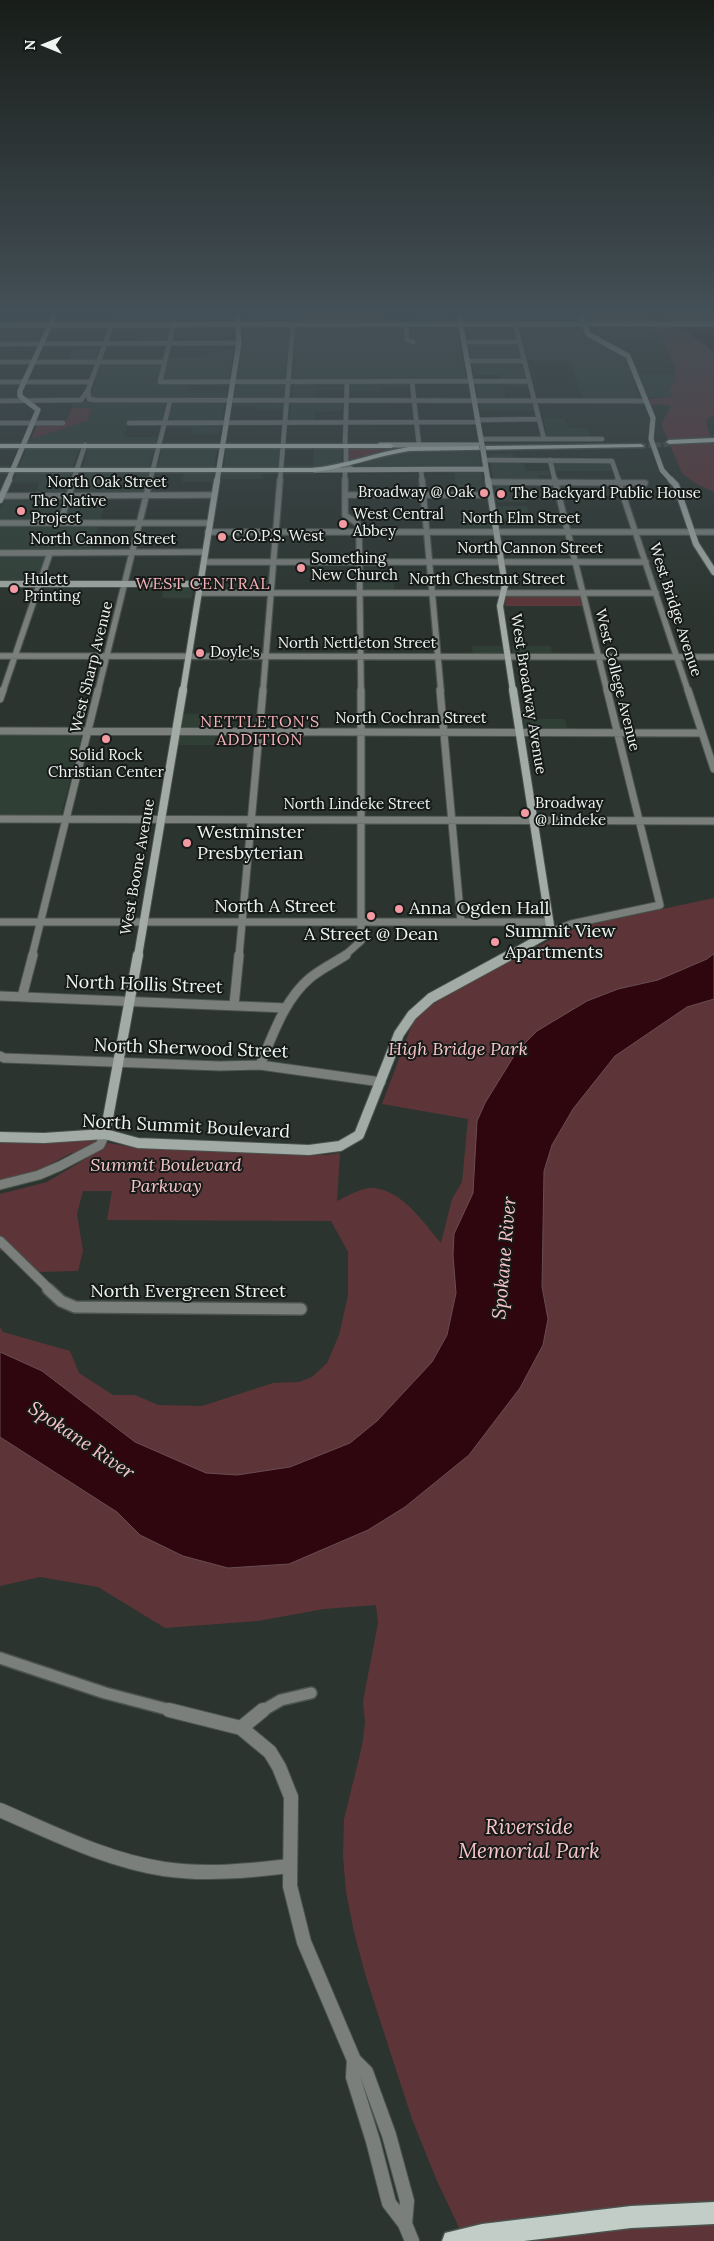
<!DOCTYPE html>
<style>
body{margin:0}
#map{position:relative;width:714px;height:2241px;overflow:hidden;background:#2b342e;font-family:Lora,serif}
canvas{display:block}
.north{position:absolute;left:20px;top:20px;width:50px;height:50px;-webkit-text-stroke:4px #161a18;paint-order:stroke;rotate:270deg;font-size:14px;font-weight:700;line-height:20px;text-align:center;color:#eff5f1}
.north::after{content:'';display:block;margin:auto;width:18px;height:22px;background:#eff5f1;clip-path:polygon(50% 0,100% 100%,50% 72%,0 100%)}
</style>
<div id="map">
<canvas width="714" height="2241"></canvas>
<div class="north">N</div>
</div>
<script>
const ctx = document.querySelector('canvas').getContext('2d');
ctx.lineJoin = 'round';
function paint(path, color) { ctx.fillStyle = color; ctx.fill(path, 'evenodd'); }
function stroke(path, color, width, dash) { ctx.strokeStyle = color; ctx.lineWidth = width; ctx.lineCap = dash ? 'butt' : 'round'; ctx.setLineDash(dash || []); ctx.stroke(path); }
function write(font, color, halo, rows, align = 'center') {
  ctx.font = font + ' Lora,serif'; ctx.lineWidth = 4; ctx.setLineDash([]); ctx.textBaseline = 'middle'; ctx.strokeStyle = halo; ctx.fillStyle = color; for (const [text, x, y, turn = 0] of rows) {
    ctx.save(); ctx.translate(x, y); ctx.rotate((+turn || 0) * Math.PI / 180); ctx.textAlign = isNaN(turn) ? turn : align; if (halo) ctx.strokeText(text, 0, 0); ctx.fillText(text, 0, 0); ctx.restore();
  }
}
paint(new Path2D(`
 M118,314H172L169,324H115Z
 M180,314H236L235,323L177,324Z
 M245,314H304L300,316L299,324L245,323Z
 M409,314H454L456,323H410Z
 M463,314H576L581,322L465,323Z
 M57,317H111L108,324H54Z
 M402,326L403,339L411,338L410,327L457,326L466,380H292L296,327Z
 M465,326H511L515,341H468Z
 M518,326L581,327L585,335L625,356L636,381V383L634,384L638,397L642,399L583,400L570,361L527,360Z
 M0,327H44L38,342L0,343Z
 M53,327H107L105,333H50Z
 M114,327H168L164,343L138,342L141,332H112Z
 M246,327H290L286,380H237Z
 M469,344H516L520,360H472Z
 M72,350H99L95,362H67Z
 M221,350H234L228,383H190L188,393H226L222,421H168L173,400L90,399L102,362H161L162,358H197Z
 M472,363H521L525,379L502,380L501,375H475Z
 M639,375H675L674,385L675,396L648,397Z
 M294,383H316V387H343V390H316V400L292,399Z
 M352,383H406L408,387H382V391H349V384Z
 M476,383H526L527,387H504L506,400L479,399Z
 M237,384H285L284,399H234Z
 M93,401L165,402L162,421L128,422L124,437H158L156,443L27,444L29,439L87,421L92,408H72L74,402Z
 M238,402H283L285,403L284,409H256V406H233L234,403Z
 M291,402H341L343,403L342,411L315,412L314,421H289Z
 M480,403H532L534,411H481Z
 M543,418H564L567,427L588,429L591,438H548Z
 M167,425H221L219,434H192L193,428H166Z
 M27,447H80L72,468H18Z
 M88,447L155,448L149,468L83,469Z
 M217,447L214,468H157L162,448Z
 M226,447L281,448L279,468H224Z
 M314,447H341L342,464L313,468Z
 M409,451L479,452L481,467L353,468L378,456Z
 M489,454H513L515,462H524L526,471H549L550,475H538L539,481L493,480Z
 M553,463H610L612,471H555Z
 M18,471L72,472L64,493L35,495L39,482L11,483Z
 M184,471L214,472L212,482H182Z
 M263,471L262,479H220L221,472Z
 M454,471L481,472L486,497H458Z
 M80,472H149L144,493L73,494Z
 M523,484L526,502H497L495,484Z
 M107,497L91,551L47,552L37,581L0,583V510L5,498Z
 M498,506H527L530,518H500Z
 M459,519H490L491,531H461Z
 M362,583H394V592L362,591Z
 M164,586L194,587L192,598H162Z
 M472,646H502L503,655H473Z
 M511,646H551L552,655H513Z
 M183,714H218L216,730L181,729Z
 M524,719H565L567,730H525Z
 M0,734H82L61,815H0Z
 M216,734L214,745H178L179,735Z`), '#303f36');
paint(new Path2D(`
 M304,314H383L384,323L299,324L300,316Z
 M584,314H606L627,321L654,323L586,322Z
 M662,314H708L714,315V321H686Z
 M649,326H666L683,330L684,331L675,332L678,335H691L714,353V415L706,420L708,431L714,444V492L695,483L682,473L661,424L671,406L658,404L651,405L648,399L674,396L669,391C688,367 660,354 664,335L645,328L660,330Z
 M72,408H92L87,421L31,439L37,425C59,424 64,430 72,408Z
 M349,447H401L403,448L381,452L349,463Z
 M579,594L582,606H505L506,596Z
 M714,898V954L707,959L658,980L618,989L477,1121L473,1193L454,1234L453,1255L456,1293L447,1335L432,1362L377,1421L350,1443L290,1467L237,1475L206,1473L135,1442L42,1371L0,1352V1327L3,1332L70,1351L79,1373L113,1395H135L158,1405L202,1406L273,1383L299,1382L312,1377L327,1363L339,1335L348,1295V1252L331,1221L107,1220L112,1191H83L77,1214L83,1251L78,1271L37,1272L14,1250L0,1251V1194L47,1182L87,1158L71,1153L40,1170L0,1181V1141L85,1139L144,1149L325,1155L340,1153L337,1201C348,1196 361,1187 374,1188C403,1191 423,1222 441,1243L452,1199L462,1182L468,1119L382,1104L412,1024L426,1009L442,998L565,932L592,924Z
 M714,999V2241H453L464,2238L437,2181L412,2119L366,1977L354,1932L346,1892L343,1856L344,1819L362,1746L365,1723L363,1701L378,1623L376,1605L324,1609L258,1621L165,1628L98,1587L40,1577L0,1586V1437L117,1512L141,1535L183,1556L228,1568L289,1564L368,1530L405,1507L469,1455L548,1319L542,1287L544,1171L552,1145L573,1109L615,1056L687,1007Z`), '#5d3539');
const water = new Path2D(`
 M606,314H662L686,321L706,320L714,326V353C695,336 674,324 648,321C631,319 623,323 606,314Z
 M714,954V999L687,1007L615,1056L573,1109L552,1145L544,1171L542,1287L548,1319L543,1345L520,1388L469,1455L405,1507L368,1530L289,1564L228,1568L183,1556L140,1535L117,1512L0,1437V1352L42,1371L135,1442L206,1473L237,1475L290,1467L350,1443L377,1421L432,1362L447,1335L456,1293L453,1255L454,1234L473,1193L477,1121L485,1103L517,1051L537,1031L587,1001L618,989L658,980L707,959Z`);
paint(water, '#2f050e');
stroke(water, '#694d52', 1);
stroke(new Path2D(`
 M641,446L670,444`), '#48514b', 5, [5, 2.5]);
const streetFar5 = new Path2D(`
 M176,314L160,382L529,381
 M515,324L544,439
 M406,325L407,340L413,342
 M464,342H519
 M0,344L239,343
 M467,361H524
 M0,362H164
 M0,382H91
 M412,382L419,445
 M88,390L89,399L95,400L646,401
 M0,401L81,400L88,390L116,314
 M478,420L539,419
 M0,423H63
 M129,423L478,422
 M481,439H602
 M345,445L347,382
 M346,446V466L351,468
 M484,460L612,461L619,481
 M550,460L555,481
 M421,469L422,481
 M345,471V481
 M73,481L85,445
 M150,481L170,401
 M280,481L293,325`);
const streetFar4 = new Path2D(`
 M345,480V515L358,524L359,530L361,691
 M422,480L441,691
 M555,480L607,691
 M618,480L688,691
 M488,482L645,483
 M345,495H490
 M0,496L214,495
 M0,523H210
 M60,523L74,480
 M208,532H714
 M0,553L205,552
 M204,562H646
 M199,593H656
 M0,656L714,657
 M3,691L50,553
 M98,691L150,480
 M263,691L280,480`);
const streetFar3 = new Path2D(`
 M440,690L461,922
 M688,690L714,769
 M0,699L3,690
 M0,731L702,733
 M0,819L714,821
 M0,922H550
 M551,932L571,924L660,905L607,690
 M32,956L98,690
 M239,956L263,690
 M344,956L361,941V690`);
const streetFar2 = new Path2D(`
 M0,996L286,1008
 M22,997L33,955
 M234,1005L239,955
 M0,1056L4,1058L220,1066L260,1065L381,1082
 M260,1065C273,1035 284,1000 310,978C321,969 334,963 346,955
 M0,1185L39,1175L60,1166L100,1145L105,1134
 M0,1241L50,1290`);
const streetFar1 = new Path2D(`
 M48,1289L61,1301L75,1307L301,1309
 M0,1658L105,1693L174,1711
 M262,1711L281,1700L311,1693`);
const street = new Path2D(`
 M169,1710L241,1728L270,1752L279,1767L291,1797L290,1886L304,1942L354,2060
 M241,1728L263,1710
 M0,1810C53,1833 106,1860 164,1869C205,1875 248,1871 289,1866
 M354,2060L366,2072L389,2135L407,2201L405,2224L389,2203L373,2141L353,2077Z
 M405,2224L412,2241`);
const secondaryFar3 = new Path2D(`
 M459,314L482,445
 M580,314L588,334L628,356L653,418L651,439L662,470L672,481
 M0,325L714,324
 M380,445H482
 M483,450L488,481
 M314,470L486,469
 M8,481L38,410L20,396V391L55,314
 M217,481L239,343L237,314`);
const secondaryFar2 = new Path2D(`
 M488,480L505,585L500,606L513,691
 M671,480L676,485L696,544L714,572
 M0,500L9,480
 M0,584H200
 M183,691L217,480`);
const secondaryFar1 = new Path2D(`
 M138,956L183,690
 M508,956L551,932L513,690`);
const secondary = new Path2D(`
 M105,1134L138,955
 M0,1137L44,1138L105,1134L138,1143L309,1150L340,1146L359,1135L399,1034L412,1015L431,998L510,955`);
const primary = new Path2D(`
 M714,438V442L669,444L666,442L669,440Z
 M0,444H391L394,446L391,448H0Z
 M641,444L644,446L643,447L409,451C377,456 347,468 314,472H0V468H314C347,464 377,452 409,447Z
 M714,2202V2224L631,2228L524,2241H442L445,2233L482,2224L631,2206Z`);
stroke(streetFar5, '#4a534d', 5.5);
stroke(streetFar4, '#4a534d', 8);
stroke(streetFar3, '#4a534d', 9);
stroke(streetFar2, '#4a534d', 11);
stroke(streetFar1, '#4a534d', 14);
stroke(street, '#4a534d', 16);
stroke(secondaryFar3, '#4a534d', 6);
stroke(secondaryFar2, '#4a534d', 8);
stroke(secondaryFar1, '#4a534d', 10);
stroke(secondary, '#4a534d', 12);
stroke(primary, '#4a534d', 3);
stroke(streetFar5, '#7a7f7c', 4.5);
stroke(streetFar4, '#7a7f7c', 5.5);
stroke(streetFar3, '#7a7f7c', 7);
stroke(streetFar2, '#7a7f7c', 9);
stroke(streetFar1, '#7a7f7c', 11);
stroke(street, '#7a7f7c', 14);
stroke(secondaryFar3, '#a3aba6', 5);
stroke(secondaryFar2, '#a3aba6', 6);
stroke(secondaryFar1, '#a3aba6', 8);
stroke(secondary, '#a3aba6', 10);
paint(primary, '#c3cdc7');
const secondaryBridge = new Path2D(`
 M482,445L483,450`);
stroke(secondaryBridge, '#4a534d', 6, []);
stroke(secondaryBridge, '#a3aba6', 5);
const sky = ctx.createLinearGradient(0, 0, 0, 627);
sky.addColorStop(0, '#181d19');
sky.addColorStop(0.5, '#445057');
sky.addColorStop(1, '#44505700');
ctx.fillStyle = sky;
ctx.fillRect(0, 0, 714, 627);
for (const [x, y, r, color] of [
 [484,493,5,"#f49aa3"],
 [501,494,5,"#f49aa3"],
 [21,511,5,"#f49aa3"],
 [343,524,5,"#f49aa3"],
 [222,537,5,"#f49aa3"],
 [301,568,5,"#f49aa3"],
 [14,589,5,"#f49aa3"],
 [200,653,5,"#f49aa3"],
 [106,739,5,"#f49aa3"],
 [525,813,5,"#f49aa3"],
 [187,843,5,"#f49aa3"],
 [399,909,5,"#f49aa3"],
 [371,916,5,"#f49aa3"],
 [495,942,5,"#f49aa3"]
]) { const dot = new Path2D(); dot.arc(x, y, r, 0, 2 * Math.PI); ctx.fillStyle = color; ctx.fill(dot); stroke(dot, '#161a18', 2); }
write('15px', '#eff5f1', '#161a18', [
 ["North Oak Street",107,483],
 ["North Elm Street",521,519],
 ["North Cannon Street",103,540],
 ["North Cannon Street",530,549],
 ["North Chestnut Street",487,580],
 ["West Bridge Avenue",675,610,72],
 ["North Nettleton Street",357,644],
 ["West Sharp Avenue",92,667,-76],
 ["West College Avenue",617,680,76],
 ["West Broadway Avenue",528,694,81],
 ["North Cochran Street",411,719],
 ["North Lindeke Street",357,805],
 ["West Boone Avenue",138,867,-80]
]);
write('15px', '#eff5f1', '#161a18', [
 ["Broadway @ Oak",474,493,"right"],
 ["The Backyard Public House",511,494],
 ["The Native",31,502],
 ["Project",31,519],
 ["West Central",353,515],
 ["Abbey",353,532],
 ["C.O.P.S. West",232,537],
 ["Something",311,559],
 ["New Church",311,576],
 ["Hulett",24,580],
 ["Printing",24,597],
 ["Doyle's",210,653],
 ["Solid Rock",106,756,"center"],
 ["Christian Center",106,773,"center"],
 ["Broadway",535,804],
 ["@ Lindeke",535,821]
], 'left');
ctx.letterSpacing = '1px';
write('16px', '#f8b3b9', '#161a18', [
 ["WEST CENTRAL",203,584]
]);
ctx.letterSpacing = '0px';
ctx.letterSpacing = '1px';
write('16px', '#f8b3b9', '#161a18', [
 ["NETTLETON'S",260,722],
 ["ADDITION",260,740]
]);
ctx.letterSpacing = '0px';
write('18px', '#eff5f1', '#161a18', [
 ["Westminster",197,833],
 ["Presbyterian",197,854],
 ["Anna Ogden Hall",409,909],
 ["Summit View",505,932],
 ["Apartments",505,953],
 ["A Street @ Dean",371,935,"center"]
], 'left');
write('18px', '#eff5f1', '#161a18', [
 ["North A Street",275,907],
 ["North Hollis Street",144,985,2],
 ["North Sherwood Street",191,1049,2],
 ["North Summit Boulevard",186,1127,3],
 ["North Evergreen Street",188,1292]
]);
write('italic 18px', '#f7c4c7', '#161a18', [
 ["High Bridge Park",458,1050],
 ["Summit Boulevard",166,1166],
 ["Parkway",166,1187]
]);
write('italic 19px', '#f8c5c8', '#161a18', [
 ["Spokane River",505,1258,-85],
 ["Spokane River",81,1441,34]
]);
write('italic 21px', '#f7c4c7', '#161a18', [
 ["Riverside",529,1828],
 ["Memorial Park",529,1852]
]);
</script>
